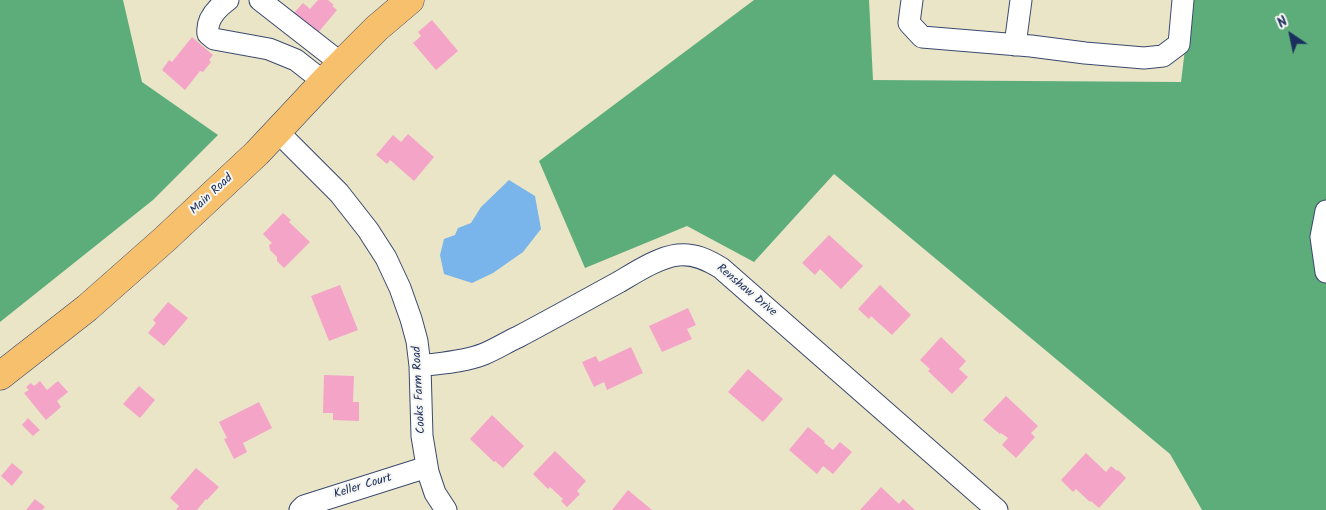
<!DOCTYPE html>
<style>
body{margin:0}
#map{position:relative;width:1326px;height:510px;overflow:hidden;background:#ebe5c8;font-family:Kalam,sans-serif}
canvas{display:block}
.north{position:absolute;left:1266px;top:10px;width:50px;height:50px;-webkit-text-stroke:4px #f6f6f2;paint-order:stroke;rotate:326deg;font-size:14px;font-weight:700;line-height:20px;text-align:center;color:#1b2f5e}
.north::after{content:'';display:block;margin:auto;width:18px;height:22px;background:#1b2f5e;clip-path:polygon(50% 0,100% 100%,50% 72%,0 100%)}
</style>
<div id="map">
<canvas width="1326" height="510"></canvas>
<div class="north">N</div>
</div>
<script>
const ctx = document.querySelector('canvas').getContext('2d');
ctx.lineJoin = 'round';
function paint(path, color) { ctx.fillStyle = color; ctx.fill(path, 'evenodd'); }
function stroke(path, color, width, dash) { ctx.strokeStyle = color; ctx.lineWidth = width; ctx.lineCap = dash ? 'butt' : 'round'; ctx.setLineDash(dash || []); ctx.stroke(path); }
function write(font, color, halo, rows, align = 'center') {
  ctx.font = font + ' Kalam,sans-serif'; ctx.lineWidth = 4; ctx.setLineDash([]); ctx.textBaseline = 'middle'; ctx.strokeStyle = halo; ctx.fillStyle = color; for (const [text, x, y, turn = 0] of rows) {
    ctx.save(); ctx.translate(x, y); ctx.rotate((+turn || 0) * Math.PI / 180); ctx.textAlign = isNaN(turn) ? turn : align; if (halo) ctx.strokeText(text, 0, 0); ctx.fillText(text, 0, 0); ctx.restore();
  }
}
paint(new Path2D(`
 M0,0H123L142,82L218,135L153,200L0,322Z
 M754,0H869L873,80L1181,82L1191,0H1326V510H1202L1170,454L834,174L754,262L687,226L585,268L539,161Z`), '#5dad7a');
paint(new Path2D(`
 M509,180L535,196L541,229L523,252L493,273L472,283L444,274L440,255L444,239L455,235L458,228L471,223L481,207Z`), '#79b4ea');
paint(new Path2D(`
 M318,0H328L334,5L332,6L337,10L317,34L293,14L303,3L310,9Z
 M432,20L458,51L436,70L413,43L421,36L418,32Z
 M192,37L213,55L209,60L211,62L203,72L200,71L185,90L162,70L169,60L172,62Z
 M408,134L434,157L414,181L390,160L387,164L376,155L393,135L401,142Z
 M283,213L291,220L289,222L310,242L284,268L277,261V257L270,250L269,245L272,243L263,234Z
 M829,235L863,266L841,289L820,269L815,275L802,263Z
 M340,285L358,330L329,341L311,296Z
 M880,285L911,315L892,335L871,316L869,319L858,309Z
 M168,302L188,318L164,346L148,333L156,323L153,320Z
 M688,308L696,325L687,329L692,339L662,352L649,326Z
 M941,337L966,361L959,369L968,377L952,394L928,371L930,369L920,360Z
 M631,347L643,373L607,390L604,382L594,387L582,362L596,356L599,362Z
 M748,369L783,399L763,422L728,392Z
 M324,375L354,376L353,402H359V421L333,420V413H323Z
 M40,381L47,390L58,381L68,392L57,401L61,407L46,420L24,393L29,390L26,387L31,383L34,386Z
 M139,386L155,400L140,418L123,404Z
 M1006,396L1038,426L1031,433L1035,437L1016,458L1002,445L1008,438L1001,433L1000,434L983,420Z
 M259,402L272,428L243,443L247,452L234,459L224,439L227,438L219,422Z
 M492,415L524,446L503,468L495,461L494,462L470,439Z
 M28,418L40,430L33,436L22,425Z
 M808,427L825,441L824,443L833,450L840,442L852,452L833,474L823,466L817,474L789,450Z
 M555,451L586,481L577,491L580,494L567,507L561,501L563,499L550,487L548,489L533,474Z
 M1086,453L1106,472L1111,466L1117,471L1118,470L1126,478L1099,508L1091,501L1090,502L1076,489L1073,492L1061,480Z
 M12,463L23,472L12,486L1,476Z
 M196,468L219,487L207,500L206,499L197,510H176L179,506L170,498Z
 M881,487L899,504L903,499L915,510H860Z
 M628,490L652,510H612Z
 M35,499L45,507L42,510H26Z`), '#f3a4c7');
const minor = new Path2D(`
 M228,0C217,8 206,20 208,34L214,39L269,49L296,60L324,82
 M260,0L342,64
 M912,0L909,23L922,37L1031,46L1085,53L1144,58L1163,56L1179,44L1183,0
 M1015,45L1021,0
 M277,131L339,193L368,230L386,258L400,288L411,319L417,341L420,366L422,436L428,472L435,493L446,510
 M1326,272L1321,237L1326,211
 M420,366C441,363 464,362 484,354C496,349 507,342 518,337C552,319 586,300 619,282C636,272 659,257 678,255C694,253 708,260 721,268L997,510
 M300,510L304,506L427,467`);
const major = new Path2D(`
 M0,376L87,308L165,239L257,153L331,74L377,28L410,0`);
stroke(minor, '#3a4a6e', 23);
stroke(major, '#3a4a6e', 29);
stroke(minor, '#fff', 21);
stroke(major, '#f7c06c', 28);
write('12px', '#1b2f5e', '#f6f6f2', [
 ["Main Road",212,195,-43],
 ["Renshaw Drive",746,291,40],
 ["Cooks Farm Road",420,390,-93],
 ["Keller Court",363,487,-17]
]);
</script>
